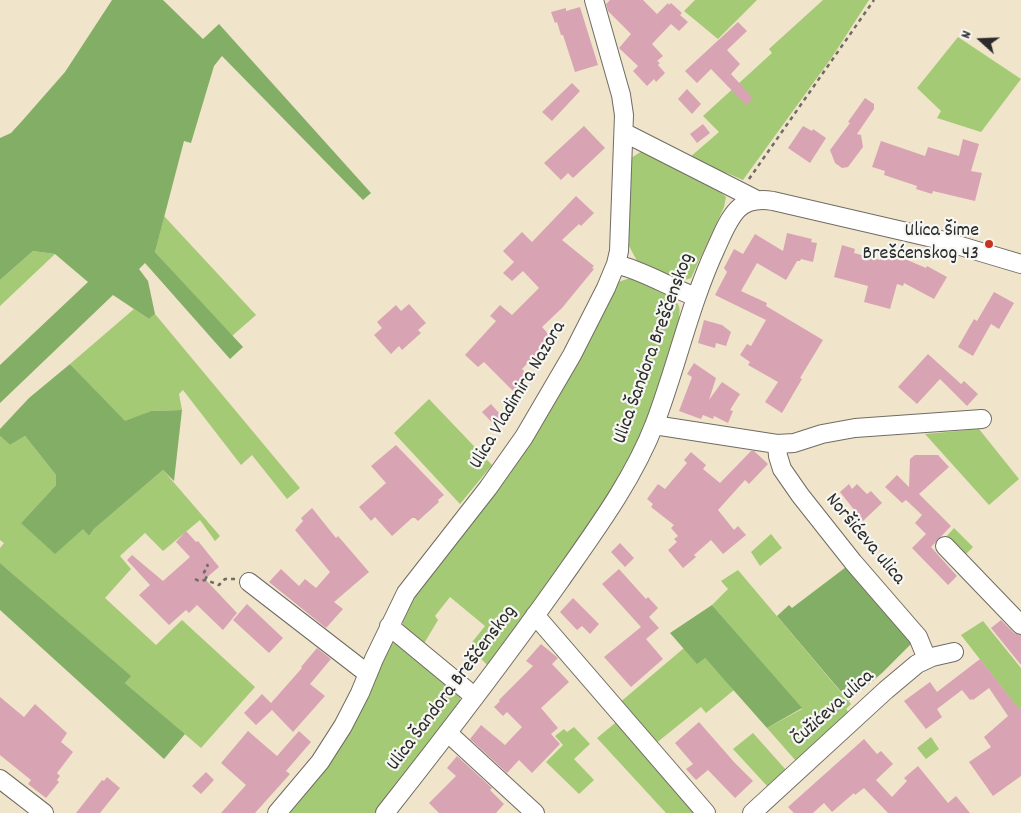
<!DOCTYPE html>
<meta charset="utf-8">
<style>
body{margin:0}
#map{position:relative;width:1021px;height:813px;overflow:hidden;background:#f0e4ca;font-family:Dekko,sans-serif}
canvas{display:block}
.north{position:absolute;left:956px;top:15px;width:50px;height:50px;-webkit-text-stroke:4px #f6f6f2;paint-order:stroke;rotate:290deg;font-size:14px;font-weight:700;line-height:20px;text-align:center;color:#2b2b2b}
.north::after{content:'';display:block;margin:auto;width:18px;height:22px;background:#2b2b2b;clip-path:polygon(50% 0,100% 100%,50% 72%,0 100%)}
</style>
<div id="map">
<canvas width="1021" height="813"></canvas>
<div class="north">N</div>
</div>
<script>
const ctx = document.querySelector('canvas').getContext('2d');
ctx.lineJoin = 'round';
function paint(path, color) { ctx.fillStyle = color; ctx.fill(path, 'evenodd'); }
function stroke(path, color, width, dash) { ctx.strokeStyle = color; ctx.lineWidth = width; ctx.lineCap = dash ? 'butt' : 'round'; ctx.setLineDash(dash || []); ctx.stroke(path); }
function write(font, color, halo, rows, align = 'center') {
  ctx.font = font + ' Dekko,sans-serif'; ctx.lineWidth = 4.5; ctx.setLineDash([]); ctx.textBaseline = 'middle'; ctx.strokeStyle = halo; ctx.fillStyle = color; for (const [text, x, y, turn = 0] of rows) {
    ctx.save(); ctx.translate(x, y); ctx.rotate((+turn || 0) * Math.PI / 180); ctx.textAlign = isNaN(turn) ? turn : align; if (halo) ctx.strokeText(text, 0, 0); ctx.fillText(text, 0, 0); ctx.restore();
  }
}
paint(new Path2D(`
 M695,0H757L718,39L684,11Z
 M823,0H869L832,57L743,180L727,173L726,177L689,158L719,132L703,116L772,53L769,49Z
 M958,37L1021,79L981,132L937,118L941,111L917,88Z
 M642,151L717,189L726,197L724,207L691,278L679,282L644,267L637,261L628,244L631,158Z
 M164,216L256,315L232,336L155,252Z
 M33,251L55,254L0,306V280Z
 M633,277L673,293L671,298C679,303 681,307 679,316L682,319L646,424L631,458L608,497L531,609L489,667L469,646L485,626L450,597L435,616L438,620L422,647C411,637 399,628 403,611L618,282Z
 M134,309L149,319L155,314L300,488L287,499L252,455L241,465L183,390L179,394L182,410L151,411L125,422L70,364Z
 M429,399L492,465L460,504L394,433Z
 M979,429L1019,479L989,505L925,434Z
 M0,436L10,445L25,436L56,475V485L21,523L83,528L89,536L94,529L163,470L220,536L215,541L200,520L163,551L145,533L120,556L131,569L105,598L156,645L182,620L255,687L201,748L125,683L130,676L0,563V548L4,543L0,540Z
 M954,528L973,547L963,557L945,538Z
 M771,534L782,548L760,566L751,552Z
 M738,570L851,704L846,709L849,713L796,761L767,728L802,709L712,605L728,589L721,581Z
 M983,621L1021,668V712L961,635Z
 M397,642L460,696V705L375,813H284L387,645Z
 M684,648L697,663L704,657L734,690L706,713L701,707L655,744L618,704Z
 M620,719L700,813H666L597,738Z
 M574,727L590,744L574,759L594,780L579,794L546,762L563,745L555,736L564,729L567,732Z
 M753,733L786,770L768,787L733,749Z
 M931,737L939,749L926,759L917,748Z`), '#a4ca75');
paint(new Path2D(`
 M112,0H163L203,39L219,24L371,193L363,200L222,56L214,66L191,143L184,141L155,252L243,347L230,359L145,263L139,269L148,281L155,314L149,319L113,295L0,403V365L88,282L55,254L33,251L0,280V138L11,133L22,121L65,72Z
 M70,364L125,421L151,411L182,410L174,481L163,470L94,529L89,536L83,529L55,554L21,523L56,485V475L25,436L10,445L0,436V429L29,398Z
 M0,563L131,676L125,683L185,734L164,759L0,610Z
 M850,564L915,640L882,673L849,701L777,616L789,605L792,608Z
 M712,605L802,708L767,728L705,658L697,664L670,633Z`), '#83ae66');
paint(new Path2D(`
 M610,0H643L657,14L668,3L669,5L671,3L682,13L680,15L688,22L679,31L671,24L652,44L663,56L657,61L660,63L658,65L665,73L656,82L654,79L647,86L633,71L638,66L619,48L631,34L608,11L606,4Z
 M580,7L598,65L575,72L563,35H561L557,22L555,23L551,12L566,8V11Z
 M738,22L747,31L727,50L740,64L731,74L753,98L746,105L711,69L697,83L685,71Z
 M572,83L580,91L552,121L542,112Z
 M687,89L701,104L692,114L678,99Z
 M865,98L874,104V109L857,134L861,135L863,147L848,167L842,168L835,163L830,150L850,123L848,122Z
 M703,124L710,133L697,143L690,134Z
 M584,126L605,148L573,178L568,173L561,180L544,163Z
 M803,126L812,131L813,129L826,138L810,163L788,148Z
 M963,139L979,144L971,171L982,173L975,201L933,191L932,194L916,189L917,186L884,175L885,171L872,167L881,141L925,156L928,147L959,156Z
 M576,196L594,213L581,226L579,224L562,240L594,266L592,268L594,269L562,308L542,327L552,338L522,369L530,377L515,393L484,362L478,367L465,355L496,321L490,316L500,305L512,315L539,288L523,271L512,281L503,273L514,262L503,251L522,232L532,242Z
 M787,233L812,239L811,242L817,243L813,262L801,259L800,261H797L786,280L757,263L741,291L767,303L766,306L823,340L800,378L802,379L782,413L765,402L778,382L748,365L750,362L740,355L747,344L751,346L766,320L715,295L727,272L724,268L734,249L743,254L755,234L783,251Z
 M842,245L855,249L854,253L880,260L884,250L926,268L927,266L947,277L934,299L904,283L903,286L897,284L890,309L864,302L868,286L834,277Z
 M994,292L1014,303L999,329L991,324L973,356L958,347L974,319L977,321Z
 M409,304L426,323L418,330L421,333L402,350L399,346L391,354L374,335L382,328L377,322L396,305L401,311Z
 M704,320L722,325L731,332L726,346L716,343L715,348L698,343Z
 M928,354L961,384L964,381L978,394L967,406L940,379L917,404L898,387Z
 M694,363L716,378L709,400L722,382L740,394L730,410L733,411L728,423L714,416L713,419L703,415L701,419L679,411L692,377L687,374Z
 M491,404L506,421L498,429L482,412Z
 M396,445L444,495L438,500L439,502L418,521L415,518H412L392,536L375,517L371,521L359,507L386,483L371,466Z
 M751,451H754L768,464L749,484L745,480L718,510L734,530L738,526L746,535L723,554L711,540L694,555L696,557L683,568L668,550L677,542L674,539L678,536L671,528L674,525L651,507L653,504L647,499L658,484L665,489L687,463L684,460L691,452L706,465L703,469L720,483Z
 M915,455H938L949,467L919,494L951,526L931,547L957,576L948,585L912,548L926,534L915,523L922,515L906,500L902,503L885,487L897,475L909,487L910,459Z
 M849,484L852,489L857,484L867,494L871,491L882,503L863,521L840,492Z
 M312,508L336,538L338,536L369,572L334,602L343,609L326,628L269,582L281,569L299,586L305,579L316,588L330,572L295,530L303,521L301,518Z
 M186,531L196,542L198,541L219,567L205,579L237,613L223,630L197,605L189,613L186,610L169,625L139,595L150,585L127,560L132,555L163,581L190,557L176,542Z
 M620,543L634,558L625,567L611,552Z
 M619,569L646,599L648,597L658,608L649,617L659,628L646,639L663,659L631,687L604,657L641,627L602,584Z
 M573,598L599,624L590,634L582,626L577,630L560,612Z
 M247,604L283,638L269,653L233,620Z
 M1001,620L1014,633L1021,635V665L991,628Z
 M541,644L558,658L552,664L569,682L541,708L558,728L551,734L560,744L532,773L519,760L507,773L470,739L481,725L505,745L522,727L507,712L503,716L494,707L500,701L499,700L533,666L526,661Z
 M317,648L331,659L310,684L325,696L293,732L272,710L256,725L244,713L262,694L271,703L302,668L301,667Z
 M980,659L1019,709L1021,708V776L993,796L969,762L991,747L984,737L1008,716L989,688L973,700L972,699L970,700L962,690L937,709L942,717L926,729L904,701L930,682L937,692Z
 M0,697L24,717L35,704L67,733L61,742L73,752L57,773L60,776L57,780L59,782L46,798L28,784L31,780L0,755Z
 M699,722L734,762L753,781L735,798L708,770L696,780L686,769L693,764L675,743Z
 M248,731L277,756L299,731L311,742L286,771L290,774L255,813H221L246,785L221,763Z
 M864,739L877,754L881,751L893,764L876,780L892,797L907,781L904,778L918,766L948,803L956,796L970,813H888L864,788L855,795L854,793L832,812L824,803L813,813H794L788,807Z
 M457,756L492,788L490,790L504,804L496,813H439L429,803L456,776L447,768Z
 M206,772L214,780L201,794L192,786Z
 M107,777L120,788L100,813H76L102,780L104,781Z`), '#d8a4b4');
const minor = new Path2D(`
 M625,133L757,200
 M616,264C644,271 669,287 696,297
 M654,425L777,444L794,443L822,434L855,428L982,419
 M777,444L778,456L782,469L800,495L853,562L918,637L927,659
 M945,546L1021,625
 M249,582L368,674
 M535,615L706,813
 M389,626L475,697
 M448,733L535,813
 M0,779L44,813
 M277,813L320,762L343,726L360,693L374,659L406,593L488,488L524,437L572,355L606,288L616,264L619,251L624,115L621,95L594,0
 M385,813C445,737 504,660 560,581C595,531 633,480 655,423C677,365 690,304 716,248C722,235 728,219 738,209C748,199 761,199 773,201L937,239L1021,264
 M752,813L886,690L917,664L932,657L954,652`);
stroke(minor, '#706c63', 20);
stroke(new Path2D(`
 M749,179L874,0
 M195,579L199,581L206,580L219,585L225,579H235
 M205,580L207,576L204,572L208,567L207,564`), '#706c63', 2.5, [4, 4]);
stroke(minor, '#fff', 18);
for (const [x, y, r, color] of [
 [989,244,5,"#c8321e"]
]) { const dot = new Path2D(); dot.arc(x, y, r, 0, 2 * Math.PI); ctx.fillStyle = color; ctx.fill(dot); stroke(dot, '#f6f6f2', 2); }
write('20px', '#2b2b2b', '#f6f6f2', [
 ["Ulica Šime",979,232],
 ["Brešćenskog 43",979,255]
], 'right');
write('20px', '#2b2b2b', '#f6f6f2', [
 ["Ulica Šandora Breščenskog",655,349,-70],
 ["Ulica Vladimira Nazora",519,396,-59],
 ["Noršićeva ulica",864,540,50],
 ["Ulica Šandora Breščenskog",453,689,-53],
 ["Čužićeva ulica",834,709,-42]
]);
</script>
